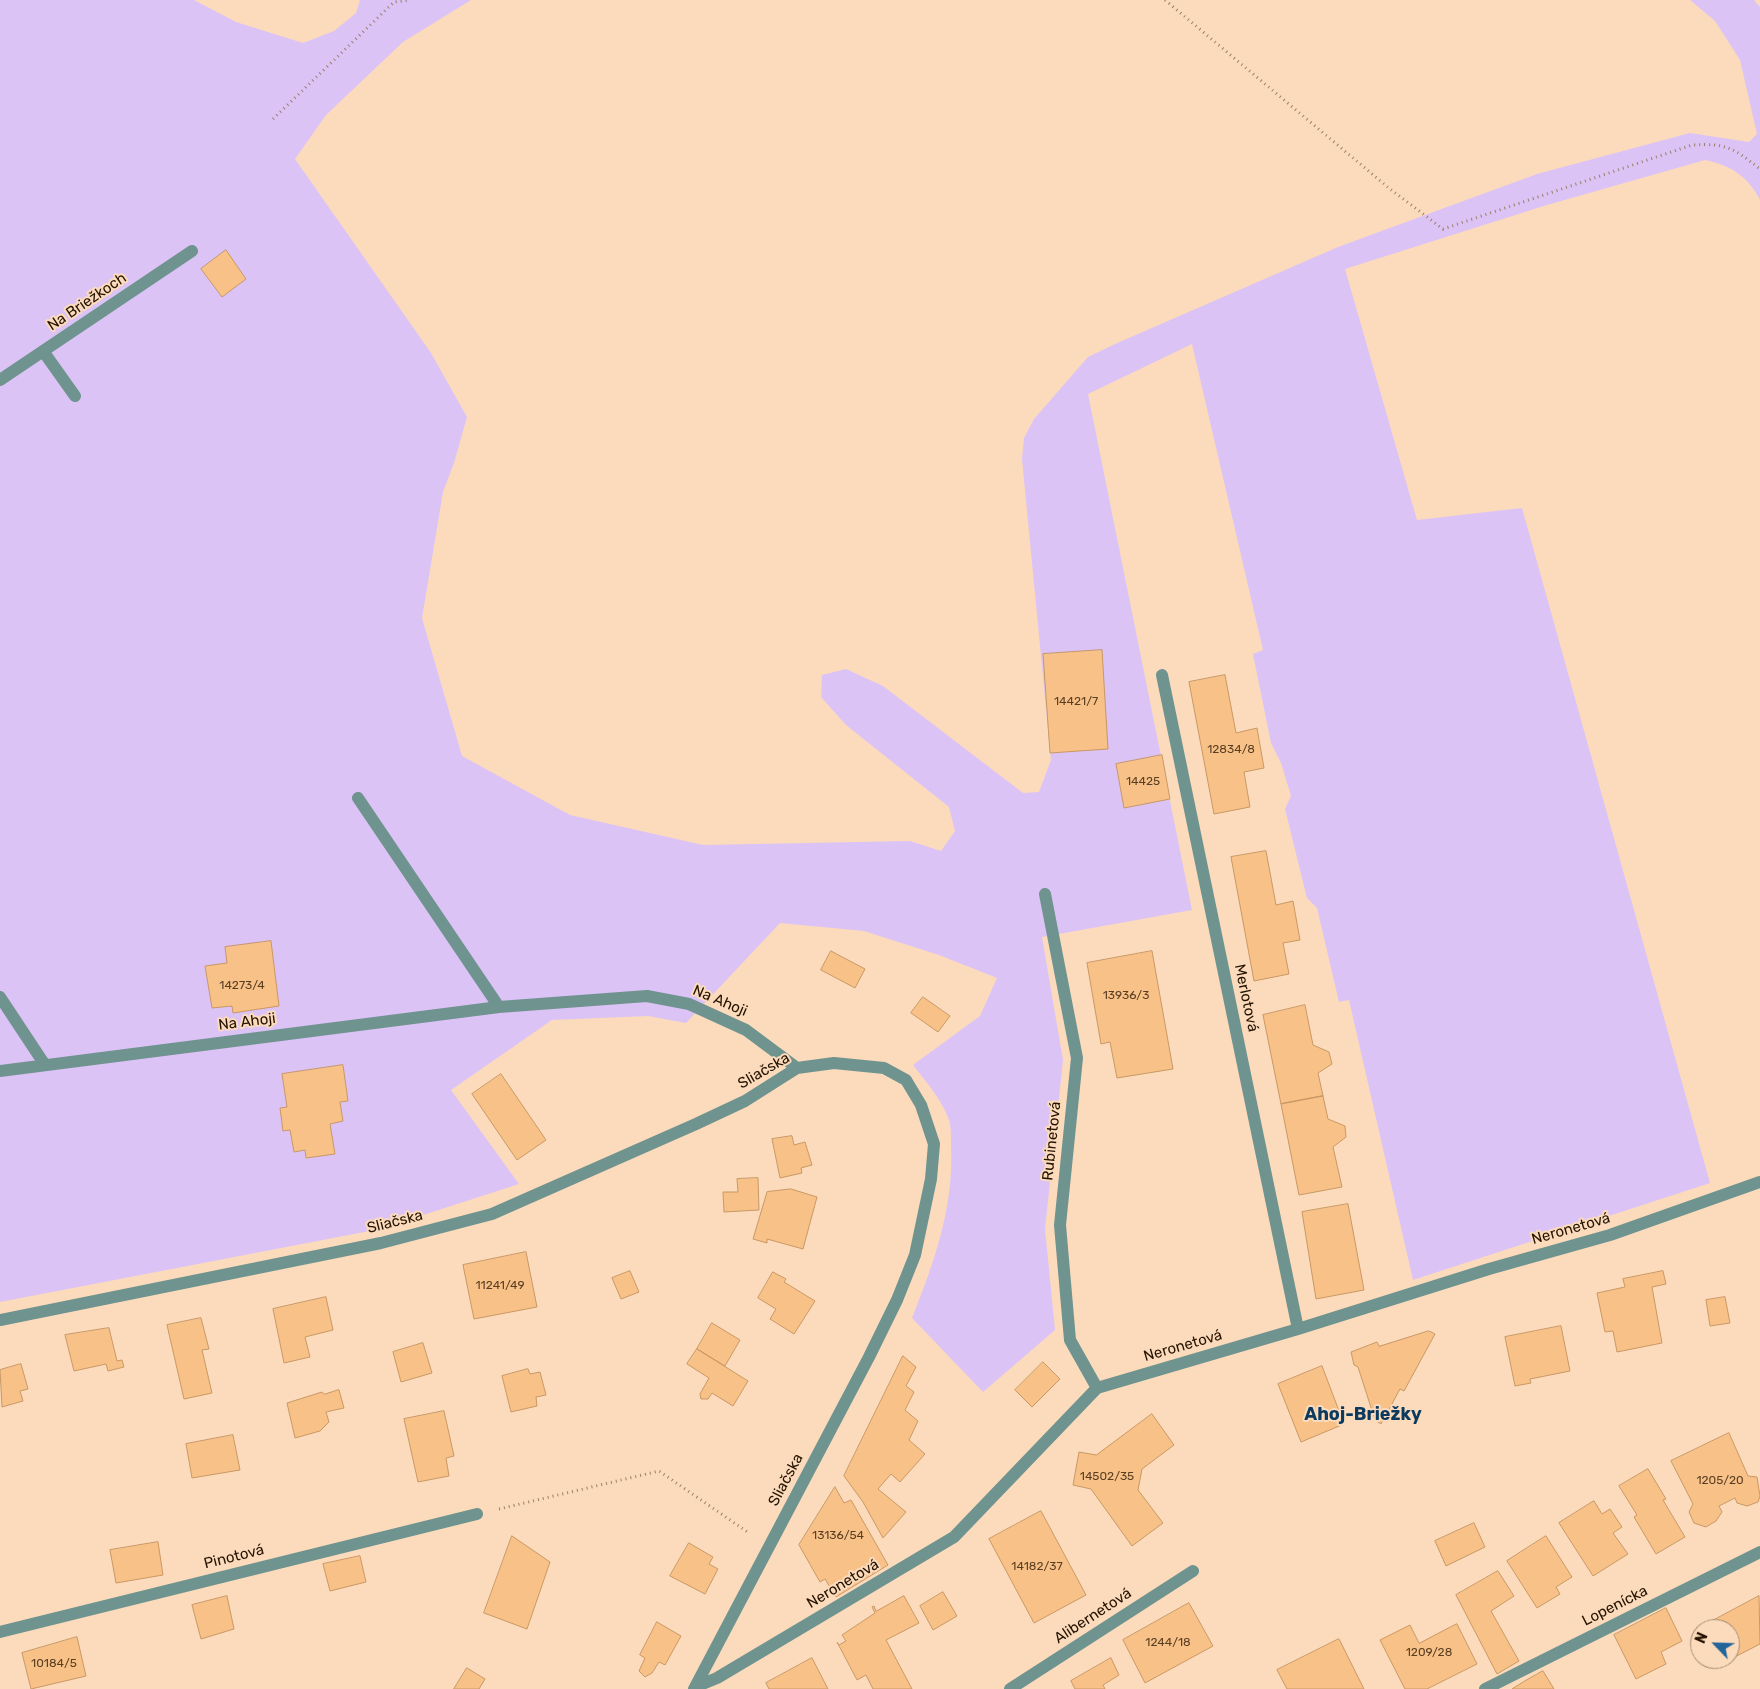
<!DOCTYPE html>
<meta charset="utf-8">
<style>
body{margin:0}
#map{position:relative;width:1760px;height:1689px;overflow:hidden;background:#fbdbbc;font-family:Rubik,sans-serif}
canvas{display:block}
.north{position:absolute;left:1690px;top:1619px;width:50px;height:50px;box-sizing:border-box;background:#fbdbbc;border:1px solid #a58b71;border-radius:50%;rotate:294deg;font-size:14px;font-weight:700;line-height:20px;text-align:center;color:#251300}
.north::after{content:'';display:block;margin:auto;width:18px;height:22px;background:#23659b;clip-path:polygon(50% 0,100% 100%,50% 72%,0 100%)}
</style>
<div id="map">
<canvas width="1760" height="1689"></canvas>
<div class="north">N</div>
</div>
<script>
const ctx = document.querySelector('canvas').getContext('2d');
ctx.lineJoin = 'round';
function paint(path, color) { ctx.fillStyle = color; ctx.fill(path, 'evenodd'); }
function stroke(path, color, width, dash) { ctx.strokeStyle = color; ctx.lineWidth = width; ctx.lineCap = dash ? 'butt' : 'round'; ctx.setLineDash(dash || []); ctx.stroke(path); }
function write(font, color, halo, rows, align = 'center') {
  ctx.font = font + ' Rubik,sans-serif'; ctx.lineWidth = 4; ctx.setLineDash([]); ctx.textBaseline = 'middle'; ctx.strokeStyle = halo; ctx.fillStyle = color; for (const [text, x, y, turn = 0] of rows) {
    ctx.save(); ctx.translate(x, y); ctx.rotate((+turn || 0) * Math.PI / 180); ctx.textAlign = isNaN(turn) ? turn : align; if (halo) ctx.strokeText(text, 0, 0); ctx.fillText(text, 0, 0); ctx.restore();
  }
}
paint(new Path2D(`
 M0,0H194L236,22L303,43L334,31L356,13L360,0H471L403,42L326,115L295,159L431,353L467,417L454,463L443,492L422,618L462,756L570,815L703,845L910,841L941,851L955,831L949,807L846,725L821,697L822,675L846,669L883,686L1023,793L1039,792L1051,760L1022,459L1024,438L1034,419L1088,357L1115,344L1338,247L1537,174L1690,133L1749,142L1757,134L1740,60L1715,21L1690,0H1754L1760,7V200C1748,176 1730,165 1705,160L1547,205L1345,269L1417,520L1522,508L1710,1183L1413,1280L1349,1000L1339,1002L1317,908L1307,898L1285,809L1291,796L1281,763L1271,743L1253,654L1263,650L1192,344L1088,394L1192,910L1042,937L1063,1060L1045,1229L1055,1330L983,1392L912,1318C934,1263 954,1207 951,1146C951,1139 951,1130 950,1123C944,1102 926,1082 913,1065L980,1016L997,978L939,955L864,931L780,923L686,1023L648,1016L552,1020L451,1090L519,1184L380,1229L0,1302Z`), '#dcc3f6');
const building = new Path2D(`
 M226,250L246,279L222,297L201,269Z
 M1102,650L1108,749L1050,753L1043,654Z
 M1225,675L1236,733L1257,728L1264,768L1244,772L1250,807L1214,814L1189,682Z
 M1162,755L1170,799L1124,808L1116,764Z
 M1266,851L1276,905L1293,901L1300,940L1283,943L1289,974L1254,981L1231,857Z
 M271,941L279,1006L233,1013L232,1006L212,1008L205,966L227,963L225,947Z
 M831,951L865,969L855,988L821,970Z
 M1152,951L1173,1069L1117,1078L1110,1042L1101,1044L1087,963Z
 M923,997L950,1016L938,1032L911,1013Z
 M1305,1005L1313,1045L1329,1052L1332,1064L1318,1073L1323,1096L1281,1104L1263,1015Z
 M343,1065L348,1101L340,1102L343,1121L330,1124L335,1154L306,1158L305,1150L294,1152L290,1130L283,1131L280,1108L287,1107L282,1074Z
 M501,1074L546,1140L517,1160L472,1094Z
 M1323,1096L1328,1119L1345,1126L1346,1137L1333,1147L1342,1187L1299,1195L1281,1104Z
 M792,1136L794,1145L805,1142L812,1165L801,1168L802,1173L780,1178L772,1139Z
 M758,1178L759,1210L724,1212L723,1192H738L737,1179Z
 M791,1189L817,1197L803,1249L767,1239V1243L753,1239L767,1192Z
 M1348,1204L1364,1290L1316,1299L1302,1212Z
 M526,1252L537,1307L474,1319L463,1265Z
 M630,1271L639,1292L621,1299L612,1278Z
 M1663,1271L1666,1284L1652,1287L1662,1343L1617,1352L1613,1331L1605,1332L1597,1293L1625,1287L1623,1279Z
 M773,1272L786,1279L784,1282L815,1301L794,1334L770,1319L776,1309L758,1298Z
 M326,1297L333,1330L305,1337L310,1357L284,1363L273,1309Z
 M1725,1297L1730,1323L1710,1326L1706,1300Z
 M201,1318L209,1349L202,1350L212,1393L184,1399L167,1325Z
 M712,1323L740,1340L725,1366L697,1349Z
 M1561,1326L1570,1371L1530,1379L1531,1383L1515,1386L1505,1337Z
 M109,1328L117,1361L122,1360L124,1367L108,1371L106,1364L74,1371L65,1335Z
 M1429,1331L1435,1334L1404,1391L1400,1389L1381,1424L1375,1420L1358,1367L1354,1365L1351,1352L1377,1342L1379,1346Z
 M423,1343L432,1373L401,1382L393,1352Z
 M697,1349L748,1381L733,1406L712,1393L708,1399H701L700,1394L709,1378L687,1364Z
 M903,1356L916,1367L906,1386L914,1392L905,1410L918,1421L909,1440L925,1454L900,1482L891,1474L878,1489L906,1512L883,1538L863,1502L844,1476Z
 M1043,1362L1060,1379L1032,1407L1015,1390Z
 M21,1364L28,1389L20,1391L23,1401L2,1407L0,1370Z
 M1322,1366L1344,1424L1301,1442L1278,1384Z
 M528,1369L530,1374L540,1372L546,1395L536,1397L537,1406L511,1412L502,1376Z
 M339,1390L344,1408L326,1412L329,1422L320,1431L295,1438L287,1403L322,1392L324,1394Z
 M444,1411L454,1456L446,1458L449,1476L418,1482L404,1419Z
 M1152,1414L1174,1445L1142,1469L1138,1490L1163,1523L1132,1546L1091,1489L1073,1485L1079,1452L1096,1455Z
 M1729,1433L1748,1476L1757,1477L1760,1496L1758,1502L1747,1506L1737,1503L1735,1498L1719,1506L1722,1512L1716,1521L1706,1527L1694,1523L1689,1512L1693,1504L1671,1461Z
 M233,1435L240,1470L192,1478L186,1444Z
 M1648,1469L1666,1499L1663,1500L1685,1537L1656,1554L1634,1517L1637,1515L1619,1486Z
 M835,1487L844,1503L851,1500L888,1565L836,1597L825,1579L820,1582L799,1545Z
 M1594,1501L1602,1514L1610,1509L1622,1527L1613,1533L1628,1554L1593,1576L1559,1523Z
 M1041,1511L1086,1595L1034,1623L989,1539Z
 M1474,1523L1485,1547L1446,1566L1435,1541Z
 M512,1536L550,1562L527,1629L484,1613Z
 M1546,1536L1572,1577L1556,1587L1560,1594L1537,1608L1507,1561Z
 M158,1542L163,1575L116,1583L110,1550Z
 M689,1543L713,1557L709,1564L718,1569L705,1594L670,1576Z
 M360,1556L366,1582L330,1591L323,1564Z
 M1498,1571L1514,1596L1491,1611L1519,1661L1497,1674L1456,1595Z
 M943,1592L957,1616L933,1630L920,1606Z
 M227,1596L234,1629L201,1639L192,1605Z
 M904,1596L919,1623L886,1640L912,1689H873L866,1675L857,1680L837,1642L839,1645L846,1641L842,1635L875,1613L872,1607L874,1606L876,1611Z
 M1759,1596L1760,1644L1723,1663L1721,1659H1730V1629H1705L1703,1626Z
 M1189,1603L1213,1646L1145,1683L1123,1640Z
 M1666,1608L1682,1641L1661,1652L1666,1664L1636,1679L1614,1635Z
 M657,1622L681,1636L665,1665L659,1662L652,1673L645,1677L639,1671L645,1658L640,1655Z
 M1457,1624L1477,1664L1427,1689H1405L1380,1640L1410,1625L1419,1643Z
 M77,1637L86,1676L31,1689L22,1653Z
 M1339,1639L1364,1689H1287L1277,1670Z
 M812,1658L828,1689H769L766,1683Z
 M1111,1658L1119,1675L1103,1685L1105,1689H1075L1071,1681Z
 M467,1668L485,1679L479,1689H454Z
 M1543,1671L1554,1689H1512L1523,1682Z`);
paint(building, '#f7c188');
stroke(building, '#c99865', 1);
stroke(new Path2D(`
 M1165,0L1390,189L1443,229L1692,145C1727,143 1733,148 1760,169
 M273,119L394,2L410,0
 M499,1509L659,1471L749,1533`), '#9a8067', 3, [1, 4]);
stroke(new Path2D(`
 M43,351L75,396
 M0,380L192,251
 M1162,675L1298,1329
 M358,798L499,1007
 M1045,894L1077,1058L1060,1225L1070,1340L1097,1388
 M0,997L45,1065
 M0,1071L499,1007L647,996L689,1004L746,1030L797,1068
 M0,1320L381,1243L492,1214L696,1124L745,1101L797,1068L834,1063L884,1068L906,1080L921,1105L934,1144L931,1179L915,1255L897,1300L869,1357L694,1689
 M0,1632L477,1514
 M695,1687L717,1678L954,1537L1097,1388L1298,1329L1489,1269L1610,1235L1760,1182
 M1010,1689L1193,1571
 M1485,1689L1760,1552`), '#6f938f', 12);
write('12px', '#5a3e22', null, [
 ["14421/7",1076,702],
 ["12834/8",1231,750],
 ["14425",1143,782],
 ["14273/4",242,986],
 ["13936/3",1126,996],
 ["11241/49",500,1286],
 ["14502/35",1107,1477],
 ["1205/20",1720,1481],
 ["13136/54",838,1536],
 ["14182/37",1037,1567],
 ["1244/18",1168,1643],
 ["1209/28",1429,1653],
 ["10184/5",54,1664]
]);
write('15px', '#251300', '#fbdbbc', [
 ["Na Briežkoch",87,302,-34],
 ["Merlotová",1246,998,78],
 ["Na Ahoji",720,1001,23],
 ["Na Ahoji",247,1022,-7],
 ["Sliačska",764,1071,-30],
 ["Rubinetová",1052,1141,-84],
 ["Sliačska",395,1222,-14],
 ["Neronetová",1571,1229,-16],
 ["Neronetová",1183,1346,-16],
 ["Sliačska",786,1480,-62],
 ["Pinotová",234,1557,-14],
 ["Neronetová",843,1584,-31],
 ["Lopenícka",1615,1606,-27],
 ["Alibernetová",1093,1616,-33]
]);
write('bold 18px', '#0b3a5e', '#fbdbbc', [
 ["Ahoj-Briežky",1363,1415]
]);
</script>
